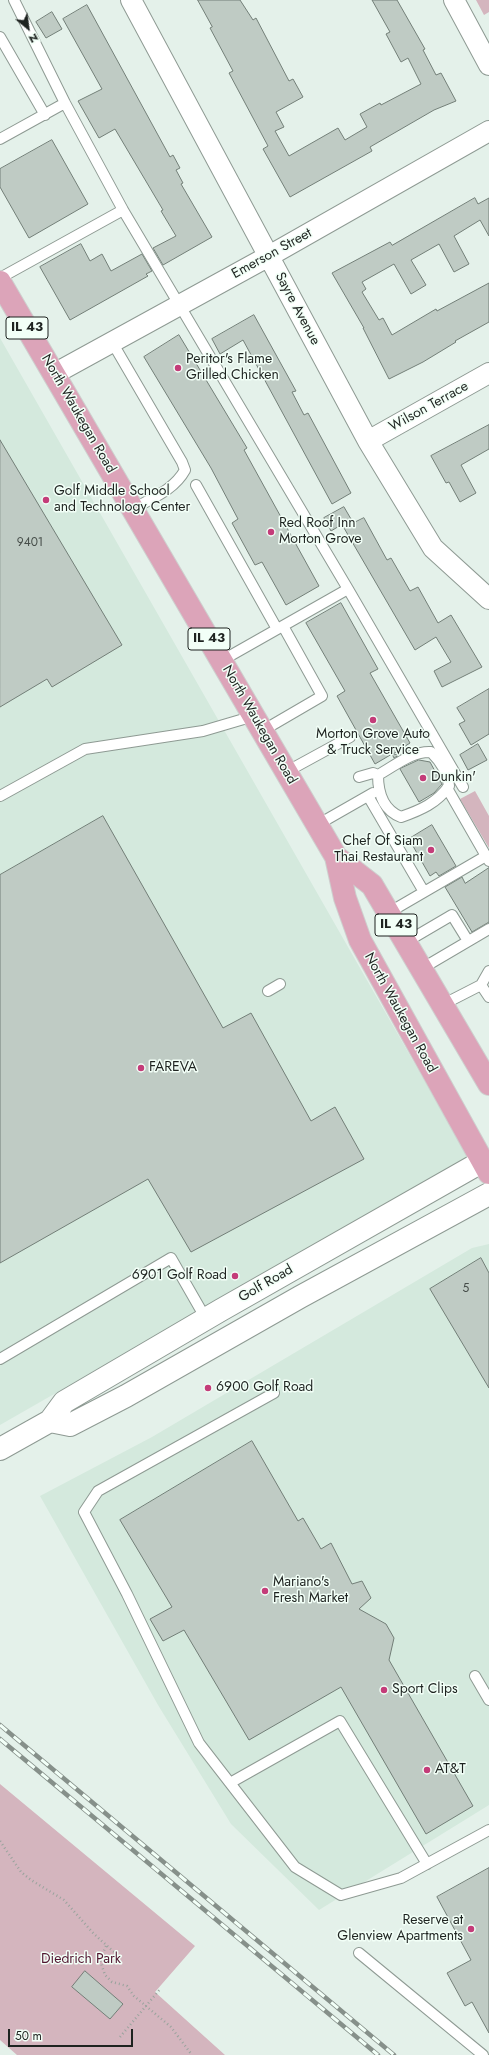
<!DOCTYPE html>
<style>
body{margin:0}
#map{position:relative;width:489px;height:2055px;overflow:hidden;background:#e4f1ea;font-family:Jost,sans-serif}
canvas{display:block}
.north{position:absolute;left:8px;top:8px;width:40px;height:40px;-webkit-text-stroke:3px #f2fff7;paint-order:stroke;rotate:151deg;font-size:11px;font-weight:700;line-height:16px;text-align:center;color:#1e2320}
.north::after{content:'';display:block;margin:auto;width:14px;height:18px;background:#1e2320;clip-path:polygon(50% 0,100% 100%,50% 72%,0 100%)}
.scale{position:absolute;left:8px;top:2029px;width:125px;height:18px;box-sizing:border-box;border:2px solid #1e2320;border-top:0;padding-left:5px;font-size:12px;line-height:14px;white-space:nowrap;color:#1e2320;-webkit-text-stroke:3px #f2fff7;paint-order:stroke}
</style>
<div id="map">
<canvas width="489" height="2055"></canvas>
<div class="north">N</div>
<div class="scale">50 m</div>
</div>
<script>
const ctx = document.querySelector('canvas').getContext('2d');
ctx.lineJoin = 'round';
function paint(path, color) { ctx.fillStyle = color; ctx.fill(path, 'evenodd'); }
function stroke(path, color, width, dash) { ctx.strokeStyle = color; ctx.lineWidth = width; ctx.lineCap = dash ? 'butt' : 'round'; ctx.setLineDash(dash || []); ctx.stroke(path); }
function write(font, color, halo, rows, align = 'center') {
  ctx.font = font + ' Jost,sans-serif'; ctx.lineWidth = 3; ctx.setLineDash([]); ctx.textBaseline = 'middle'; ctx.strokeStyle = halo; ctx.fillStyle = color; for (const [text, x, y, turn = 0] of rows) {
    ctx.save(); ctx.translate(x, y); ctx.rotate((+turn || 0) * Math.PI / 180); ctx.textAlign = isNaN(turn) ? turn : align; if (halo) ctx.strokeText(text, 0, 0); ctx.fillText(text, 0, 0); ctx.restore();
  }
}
paint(new Path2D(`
 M0,338L468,1157L0,1425Z
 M489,1244V1805L319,1910L231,1824L158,1705L40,1496L152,1437L472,1248Z`), '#d4e9dd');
paint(new Path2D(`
 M476,0H489V12L484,15Z
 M475,791L489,816V848L460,799Z
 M0,1784L195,1946L155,1992L225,2055H17L0,2040Z`), '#d4b5be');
const building = new Path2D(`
 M198,0H240L253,20L256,18L289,81L293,79L303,97L276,112L284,127L275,131L289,156L338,128L345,140L367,127L360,114L380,103L381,105L421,84L408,58L401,62L386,34L390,32L372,0H397L425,49L423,50L436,75L441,73L456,101L434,110L370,147L372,151L290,197L263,149L268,146L229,73L233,71L210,28L212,27Z
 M87,5L170,157L173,155L180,168L176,170L183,183L181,184L212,237L163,265L153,248L176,236L161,211L163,210L115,129L99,138L78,101L102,89L63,19Z
 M52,12L62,29L46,38L36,22Z
 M52,140L88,204L29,238L0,187V169Z
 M475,198L478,204L489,198V236L480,220L454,236L469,264L454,272L439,244L411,260L426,285L411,294L394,264L362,282L366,289L362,292L379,320L383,318L392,335L436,309L437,311L489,283V322L455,341L456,342L423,362L389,379L363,328H364L332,273L390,242L392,245Z
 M81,244L90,261L102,254L111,271L142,254L152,271L146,274L148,276L70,320L40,267Z
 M254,315L296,391L292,392L304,415L308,413L351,493L332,504L243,340L220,354L212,339Z
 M179,335L247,448L244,450L319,586L286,605L262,562L255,565L232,523L238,519L211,468L144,357Z
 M489,425V449L461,465L476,493L460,502L449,482L446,483L431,456Z
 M0,440L122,645L52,687L47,679L0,707Z
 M344,507L351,519L331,531L324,518Z
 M364,518L387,560L391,558L410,591L418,587L438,623L451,615L482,667L442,687L434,671L451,662L436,637L415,650L344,528Z
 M341,603L378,669L370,673L410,743L393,754L399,755L394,758L392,754L375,764L337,696L345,691L306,623Z
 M489,689V734L471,745L459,724L465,721L457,708Z
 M478,744L487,760L468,770L460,755Z
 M419,760L430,762L442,784L434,793L419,802L400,769Z
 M103,816L223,1028L251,1013L311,1121L335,1107L364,1159L191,1252L148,1179L0,1263V875Z
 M432,825L456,866L439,876L436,872L430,876L409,839Z
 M489,868V922L472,932L445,887L462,877L465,883Z
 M481,1258L489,1273V1388L430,1289Z
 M252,1441L298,1521L303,1518L321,1549L331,1543L352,1584L362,1581L371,1598L359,1609L386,1624L394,1638L389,1660L473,1806L426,1834L341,1687L249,1740L184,1630L163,1641L150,1619L172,1607L120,1520Z
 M489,1868V2033L472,2002L465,2006L447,1973L471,1960L437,1897Z
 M85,1971L123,2004L110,2019L72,1987Z`);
paint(building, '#bfcbc4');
stroke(building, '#737f78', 1);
const lane = new Path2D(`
 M14,0L65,103L123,210L348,589L463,787
 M0,37L45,115
 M0,139L65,103
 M0,278L123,210
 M112,342L182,462L185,470C174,490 152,498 133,509
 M196,485L277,629
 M221,661L348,589
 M262,731L322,696L283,626
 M286,772L350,737
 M359,777L373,773L378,775C395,766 411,751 431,752C440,761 448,773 449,786C437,803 421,810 401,817C383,810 378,793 378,775
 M447,788L486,856
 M0,796L85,749L203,731L254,716
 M368,796L424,892
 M317,825L373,793
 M388,913L486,856L489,861
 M406,942L452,915L468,941
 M421,969L489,929
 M481,985L489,997
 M268,991L280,984
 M442,1005L481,985L489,971
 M0,1359L171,1258L206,1319
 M274,1393L98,1491L84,1512L127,1594L199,1743L295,1867L341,1895L401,1878L489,1830
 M475,1676L489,1700
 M230,1783L340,1721L427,1864
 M359,1953L483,2055`);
const street = new Path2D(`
 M131,0L368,441L433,548L489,599
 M454,0L489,65
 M54,374L269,256L489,131
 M368,441L489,373`);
const secondary = new Path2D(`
 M50,1421L70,1425L126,1396L300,1297L489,1194
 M0,1449L50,1421L64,1402L221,1310L483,1161`);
const primary = new Path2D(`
 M0,282L336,857L345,898L360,940L489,1173
 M336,857L372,885L489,1084`);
stroke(lane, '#8e9a93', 12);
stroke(street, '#8e9a93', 22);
stroke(secondary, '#8e9a93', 24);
stroke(primary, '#cecfce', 24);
stroke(new Path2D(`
 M0,1841L21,1872L31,1880L64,1900L94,1934L114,1952
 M106,1946L100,1960L105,1975L112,1982L127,1986L134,1996L171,2027L192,2055
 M120,2037L161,1988`), '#99a39d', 2.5, [1, 3]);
stroke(lane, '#fff', 10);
stroke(street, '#fff', 20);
stroke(secondary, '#fff', 22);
stroke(primary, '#dca4b9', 22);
const rail = new Path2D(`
 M0,1725L394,2055
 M0,1739L378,2055`);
stroke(rail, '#86908a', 4.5);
stroke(rail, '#f2fff7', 3, [9]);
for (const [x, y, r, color] of [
 [178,368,4,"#c43c79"],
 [46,500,4,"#c43c79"],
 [271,532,4,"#c43c79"],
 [373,720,4,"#c43c79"],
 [423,778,4,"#c43c79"],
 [431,850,4,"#c43c79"],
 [141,1068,4,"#c43c79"],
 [235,1276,4,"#c43c79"],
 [208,1388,4,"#c43c79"],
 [265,1591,4,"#c43c79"],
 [384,1690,4,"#c43c79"],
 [427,1770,4,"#c43c79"],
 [471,1929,4,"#c43c79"]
]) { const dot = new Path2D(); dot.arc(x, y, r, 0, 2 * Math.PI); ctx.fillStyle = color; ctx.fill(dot); stroke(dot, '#f2fff7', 1.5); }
write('12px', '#464d49', null, [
 ["9401",30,543],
 ["5",466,1289]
]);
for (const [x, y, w] of [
 [27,328,42],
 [209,639,42],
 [396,925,42]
]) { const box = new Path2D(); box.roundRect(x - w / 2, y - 11, w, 22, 3); ctx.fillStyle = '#f2fff7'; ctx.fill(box); stroke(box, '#1e2320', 1); }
write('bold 13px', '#1e2320', null, [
 ["IL 43",27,328],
 ["IL 43",209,639],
 ["IL 43",396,925]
]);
write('14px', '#1e2320', '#f2fff7', [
 ["Emerson Street",272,254,-29],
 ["Sayre Avenue",297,309,62],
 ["Wilson Terrace",429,407,-29],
 ["North Waukegan Road",78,414,60],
 ["North Waukegan Road",259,725,60],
 ["North Waukegan Road",400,1013,61],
 ["Golf Road",266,1284,-30]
]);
write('14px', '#1e2320', '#f2fff7', [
 ["Peritor's Flame",186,360],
 ["Grilled Chicken",186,376],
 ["Golf Middle School",54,492],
 ["and Technology Center",54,508],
 ["Red Roof Inn",279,524],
 ["Morton Grove",279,540],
 ["Morton Grove Auto",373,735,"center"],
 ["& Truck Service",373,751,"center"],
 ["Dunkin'",431,778],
 ["Chef Of Siam",423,842,"right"],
 ["Thai Restaurant",423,858,"right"],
 ["FAREVA",149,1068],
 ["6901 Golf Road",227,1276,"right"],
 ["6900 Golf Road",216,1388],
 ["Mariano's",273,1583],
 ["Fresh Market",273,1599],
 ["Sport Clips",392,1690],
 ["AT&T",435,1770],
 ["Reserve at",463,1921,"right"],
 ["Glenview Apartments",463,1937,"right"]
], 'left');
write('14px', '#51142f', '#f2fff7', [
 ["Diedrich Park",81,1960]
]);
</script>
